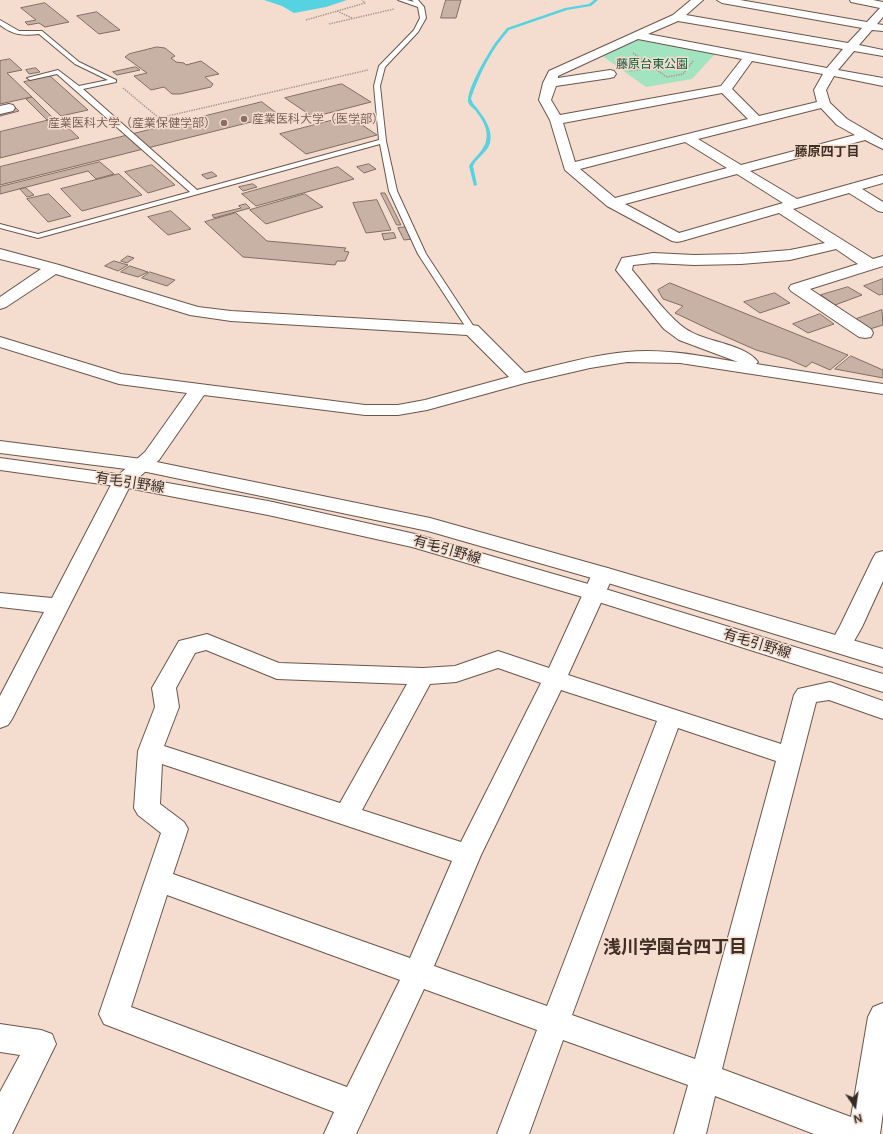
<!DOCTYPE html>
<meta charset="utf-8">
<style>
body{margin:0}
#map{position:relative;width:883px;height:1134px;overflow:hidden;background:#f4ddcf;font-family:Figtree,sans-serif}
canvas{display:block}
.north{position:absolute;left:835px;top:1086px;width:40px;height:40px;-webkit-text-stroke:3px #f4ddcf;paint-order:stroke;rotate:167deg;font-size:11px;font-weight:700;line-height:16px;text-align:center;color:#352c27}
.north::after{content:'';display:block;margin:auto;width:14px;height:18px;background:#352c27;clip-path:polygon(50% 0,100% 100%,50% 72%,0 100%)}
</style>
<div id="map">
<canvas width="883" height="1134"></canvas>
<div class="north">N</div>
</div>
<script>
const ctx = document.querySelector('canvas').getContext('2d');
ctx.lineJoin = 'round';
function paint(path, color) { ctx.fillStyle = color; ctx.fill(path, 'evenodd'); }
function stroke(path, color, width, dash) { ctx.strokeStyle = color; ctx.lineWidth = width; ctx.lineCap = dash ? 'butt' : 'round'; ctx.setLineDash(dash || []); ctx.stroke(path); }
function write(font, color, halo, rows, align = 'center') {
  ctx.font = font + ' Figtree,"Noto Sans JP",sans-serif'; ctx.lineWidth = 3; ctx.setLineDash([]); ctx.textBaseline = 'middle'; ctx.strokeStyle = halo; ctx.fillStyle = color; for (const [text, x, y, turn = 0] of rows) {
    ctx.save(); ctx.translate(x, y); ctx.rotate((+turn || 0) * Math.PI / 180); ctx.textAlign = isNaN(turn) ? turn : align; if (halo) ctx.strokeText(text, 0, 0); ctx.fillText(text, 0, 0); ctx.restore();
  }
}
paint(new Path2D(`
 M640,39L715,54L692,79L646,87L601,55Z`), '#a2e3c0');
paint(new Path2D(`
 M264,0H347L326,7L294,13L282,6Z`), '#56d3e1');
paint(new Path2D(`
 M594,0H598L591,6L567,10L509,30C491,50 480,73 471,98C472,104 476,106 479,111C486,120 493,131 490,143C487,153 477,157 473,166L477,185L474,186L469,166C474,157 484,151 486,141C489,129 482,119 475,110C473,108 470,106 469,104C463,94 489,52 495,43C499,38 503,33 507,28L565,8L589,4Z`), '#56d3e1');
const building = new Path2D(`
 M446,0H461L456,18H441Z
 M45,3L69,22L45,27L39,23L28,25L25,22L36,20L21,8Z
 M97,12L120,30L99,34L77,16Z
 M157,47L165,48L175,56L171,58L176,62L184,63L186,65L201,61L219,74L205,77L213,84L211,87L180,94H172L164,87L151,90L134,76L147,73L125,57L129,54Z
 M10,59L22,70L7,73L32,97L0,104V61Z
 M136,67L140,70L117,75L113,72Z
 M36,68L40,72L29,74L26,70Z
 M50,76L88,110L61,116L24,82Z
 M342,84L371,102L313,117L285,98Z
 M32,97L54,119L47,120L26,99Z
 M262,102L279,115L0,185V167Z
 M16,108L19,111L0,116V112Z
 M349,116L377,135L306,154L280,134Z
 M58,118L79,138L0,158V132Z
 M100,162L114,174L96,179L88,171L0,194V187Z
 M369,164L376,169L364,173L357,167Z
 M152,165L175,185L148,193L125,172Z
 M338,167L354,179L256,206L242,194Z
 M212,172L217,176L207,179L202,175Z
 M119,174L142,195L82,211L61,189Z
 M253,184L257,187L243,191L239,187Z
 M26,188L34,195L27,197L20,189Z
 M381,193H385L401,225H397Z
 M49,194L71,216L48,222L27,199Z
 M305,194L323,207L266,224L250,210Z
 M377,200L391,230L366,233L353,203Z
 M246,204L250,208L214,218L212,215L241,208L239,206Z
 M171,211L191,229L168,235L148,217Z
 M236,213L267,241L346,248L344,251L349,252L345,261H337L335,265L243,257L205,222Z
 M407,227L413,239L404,240L398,228Z
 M394,233L396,238L384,240L382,234Z
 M128,256L134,258L127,263L121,261Z
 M114,261L128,265L118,271L105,266Z
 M130,266L148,272L138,277L121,272Z
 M150,272L175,280L167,286L142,278Z
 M883,279V294L879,295L864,286Z
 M670,283L848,355L830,370L812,362L806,367L788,359L756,350L713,331L675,313L683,306L663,299L658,290Z
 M848,287L862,295L835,305L821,295Z
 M775,293L790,303L760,313L744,302Z
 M882,310L883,325L870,329L856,319Z
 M820,314L834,324L808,333L793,324Z
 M851,356L883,370V378L835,369Z`);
paint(building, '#c8b2a5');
stroke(building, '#816d61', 1);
const lane = new Path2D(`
 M398,0H407L414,2L412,0H418L424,7L426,18L418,32L385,67L380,86L386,141L397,191L426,254L476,330L475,332H469L418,254L389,191L380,144L38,238L0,228V224L38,234L190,192L57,74L30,80L27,78L58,70L79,86L108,80L75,64L39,34C23,36 13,35 0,25V20L19,31H42L79,62L116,80V82L83,89L197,190L379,140L374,86L379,66L414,30L420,18L418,7Z`);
const street = new Path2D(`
 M691,0H703L686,15L848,43L862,28L722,3L717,0H740L867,22L880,8L851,2L850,0H873L883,2V17L877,24L883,25V31L872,30L859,45L883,50V56L854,51L838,70L883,78V86L834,76L826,90L830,103L847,119L883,140V149L865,140L750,171L797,199L883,175V183L862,189L883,202V212L878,211L849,193L793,209L873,259L883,256V266L810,289L871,329L873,333L871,337L865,338L859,337L791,291L789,288L791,285L858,264L836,249L790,260L741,264L694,265L653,263L633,265L632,270C648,288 670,321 691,332C709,342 746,345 758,362L756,364L883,384V394L680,363L627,362L590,368L525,383L427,410L398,415H365L204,395L159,460L131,484L12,719L8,725L0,728V696L44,612L0,607V593L52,598L113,481L116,477L145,452L187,393L119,384L0,347V337L121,374L365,405H398L425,400L509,377L467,335L231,321L190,315L56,274L6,307L0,309V297L41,269L0,259V249L59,265L198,307L231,311L472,325L478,326L525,373C558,365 592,355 626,352C663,348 702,356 738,362L679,340L664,329L616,270L622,258L653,253L694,255L741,254L790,250L825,243L779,213L682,241L677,242L672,241L607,206L565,170L550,120L539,100L543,83L549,71L673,15ZM678,21L843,49L827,68L648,34ZM638,39L742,59L721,86L560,115L551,100L556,86L610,78L614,77L616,74L614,71L610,70L558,78V76ZM752,61L823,74L814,90L817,102L759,116L732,89ZM722,93L748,119L575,162L563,123ZM821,108L837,125L855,135L741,165L698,139ZM685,142L727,168L615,198L580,169ZM737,174L783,203L679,233L625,204Z
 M9,104L13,105L15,108L13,111L0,114V106Z
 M883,551V581L862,627L849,650L841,652L833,650L830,644L840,626L873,558L876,553Z
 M603,567L610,569L614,574L568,675L781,744L794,695L798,689L830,682L883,701V719L829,700L816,702L722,1069L851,1117L868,1017L873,1007L883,1003V1112L880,1134H814L715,1096L706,1134H674L688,1085L563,1040L529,1134H497L537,1030L424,989L356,1134H324L334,1112L104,1024L99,1014L161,833L138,815L134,808L138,751L155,707L152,688L179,641L207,634L279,663L423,668L455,666L498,651L549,668L592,574L596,569ZM206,650L277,679L407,684L340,803L164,746L179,707L176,688L195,653ZM498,668L541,683L461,842L362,810L430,684L456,682ZM561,690L657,721L547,1006L434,966L481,855ZM678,728L776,761L695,1059L572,1015ZM162,764L452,861L410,958L173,874L188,829L184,822L160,804ZM167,895L400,980L347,1087L131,1007Z
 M0,1024L41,1030L52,1034L56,1044L12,1134H0V1092L20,1055L0,1052Z`);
const primary = new Path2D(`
 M0,441L142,459L430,518L611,569L883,649V667L595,579L428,531L142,471L0,453Z
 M0,458L123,475L268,501L415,534L602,588L883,674V692L586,598L412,547L268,515L123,487L0,470Z`);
stroke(lane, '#6a564b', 2);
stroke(street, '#6a564b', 2);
stroke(primary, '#6a564b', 2);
stroke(new Path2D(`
 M337,11L352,18
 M306,20L365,3L362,0
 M329,24L394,9
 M633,53L653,67
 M629,71L654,68L667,77L683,74L694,60
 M123,88L159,118L368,70`), '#ad9b91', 1.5, [1.5, 1]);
paint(lane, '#fff');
paint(street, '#fff');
paint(primary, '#fff');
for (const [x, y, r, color] of [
 [244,119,4,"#8d6e63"],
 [224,123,4,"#8d6e63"]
]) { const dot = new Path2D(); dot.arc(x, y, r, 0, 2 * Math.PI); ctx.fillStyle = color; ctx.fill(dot); stroke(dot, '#f4ddcf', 1.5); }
write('12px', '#125a3c', '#f4ddcf', [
 ["藤原台東公園",652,64]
]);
write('12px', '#785e54', '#f4ddcf', [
 ["産業医科大学（医学部）",252,119],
 ["産業医科大学（産業保健学部）",216,123,"right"]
], 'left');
write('bold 13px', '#402e24', '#f4ddcf', [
 ["藤原四丁目",827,152]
]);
write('14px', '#352c27', '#f4ddcf', [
 ["有毛引野線",130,483,9],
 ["有毛引野線",447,550,16],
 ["有毛引野線",757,644,17]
]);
write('bold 18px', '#402e24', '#f4ddcf', [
 ["浅川学園台四丁目",675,948]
]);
</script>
